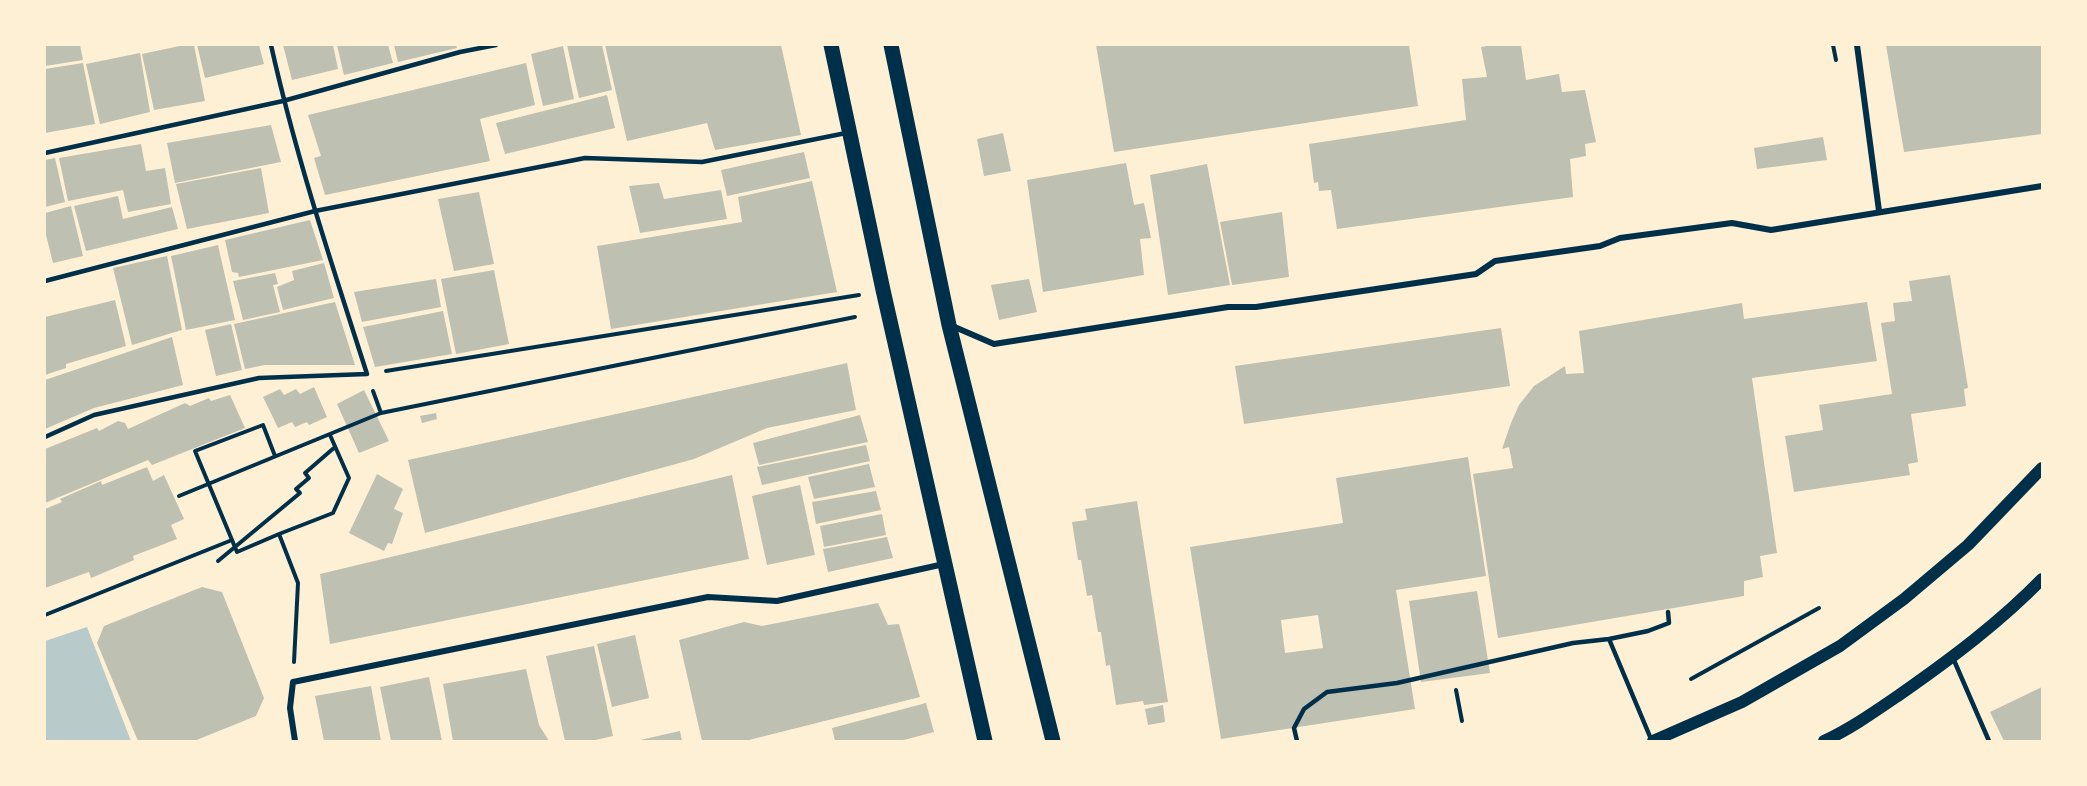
<!DOCTYPE html>
<style>
body{margin:0}
#map{position:relative;width:2087px;height:786px;overflow:hidden;background:#fdf0d5;font-family:"Zilla Slab",serif}
canvas{display:block}
.frame{position:absolute;inset:0;border:46px solid #fdf0d5;pointer-events:none}
</style>
<div id="map">
<canvas width="2087" height="786"></canvas>
<div class="frame"></div>
</div>
<script>
const ctx = document.querySelector('canvas').getContext('2d');
ctx.lineJoin = 'round';
function paint(path, color) { ctx.fillStyle = color; ctx.fill(path, 'evenodd'); }
function stroke(path, color, width, dash) { ctx.strokeStyle = color; ctx.lineWidth = width; ctx.lineCap = dash ? 'butt' : 'round'; ctx.setLineDash(dash || []); ctx.stroke(path); }
paint(new Path2D(`
 M87,627L131,741H45V641Z`), '#b9caca');
paint(new Path2D(`
 M45,45H80L83,60L45,66Z
 M184,45H194L205,101L154,110L142,54Z
 M197,45H259L264,64L205,78Z
 M283,45H333L338,69L292,80Z
 M337,45H388L393,63L344,75Z
 M394,45H456L457,48L398,62Z
 M567,45H602L612,90L579,98Z
 M605,45H781L801,135L715,150L707,123L627,141Z
 M1096,45H1409L1418,106L1114,152Z
 M1492,45H1521L1526,80L1559,74L1562,92L1585,90L1596,142L1585,144L1586,156L1570,159L1573,197L1337,229L1331,190L1319,191L1318,182L1314,183L1309,144L1466,120L1462,79L1487,77L1481,47Z
 M1886,45H2042V134L1904,152Z
 M563,46L574,99L543,106L531,54Z
 M140,53L150,112L100,124L86,64Z
 M83,63L95,124L45,133V69Z
 M526,63L535,105L480,119L490,161L325,195L314,158L321,156L308,115Z
 M607,95L615,128L505,154L496,123Z
 M271,125L281,162L175,183L167,143Z
 M1003,133L1011,171L984,176L977,139Z
 M1823,137L1827,160L1757,169L1754,148Z
 M141,144L146,171L165,168L171,204L128,212L123,190L68,201L59,158Z
 M804,152L810,178L727,196L721,170Z
 M55,158L65,202L45,207V160Z
 M1126,163L1134,205L1144,203L1151,238L1140,239L1144,275L1043,292L1027,180Z
 M1207,164L1230,285L1168,295L1150,175Z
 M261,168L269,213L187,229L176,184Z
 M812,181L837,292L611,329L597,246L742,222L738,197Z
 M659,183L664,199L721,190L727,219L640,233L629,186Z
 M479,192L494,264L454,271L438,199Z
 M118,196L123,219L172,207L178,229L86,251L74,206Z
 M71,206L83,256L53,263L45,231V213Z
 M1282,212L1289,277L1232,285L1220,222Z
 M310,220L323,260L239,277L238,273L232,272L225,240Z
 M218,245L235,320L186,330L171,256Z
 M167,256L182,330L132,345L113,268Z
 M324,263L334,298L283,310L277,287L294,280L292,271Z
 M494,270L509,344L456,354L441,279Z
 M275,273L278,284L273,285L280,312L243,320L233,281Z
 M1950,275L1968,388L1964,389L1966,406L1911,414L1918,462L1908,464L1910,475L1794,492L1785,436L1823,430L1819,405L1892,394L1881,323L1895,321L1893,303L1912,301L1909,281Z
 M436,279L441,307L362,322L354,292Z
 M1029,279L1037,312L999,320L991,285Z
 M115,300L126,346L66,364V368L45,375V317Z
 M335,302L355,365H265L245,369L234,324Z
 M1867,302L1877,361L1752,378L1777,553L1760,556L1763,577L1744,581V596L1498,638L1473,474L1513,468L1509,447L1502,449L1511,423L1519,405L1534,386L1565,366L1566,374L1584,373L1579,331L1742,303L1744,319Z
 M443,311L452,354L375,367L363,327Z
 M231,324L242,370L216,376L205,330Z
 M1501,328L1510,386L1244,424L1235,366Z
 M172,337L183,385L94,408L45,429V380Z
 M847,363L856,410L767,428L694,459L425,533L408,460Z
 M314,387L327,417L309,425L307,422L295,427L292,422L278,428L263,397L280,389L284,395L296,389L300,394Z
 M364,390L389,441L359,453L337,404Z
 M230,395L245,428L152,465L148,460L45,503V449L97,428L99,431L118,421L125,423L128,429L185,403L190,406L209,398L211,401Z
 M436,413L437,419L422,423L420,416Z
 M860,415L868,442L759,465L753,443Z
 M866,445L870,461L762,485L757,467Z
 M1468,457L1486,576L1396,590L1415,709L1221,739L1190,547L1343,523L1336,478ZM1318,615L1323,648L1285,653L1281,620Z
 M869,464L875,487L814,499L808,477Z
 M147,467L153,481L164,475L184,519L171,525L177,539L133,556L134,560L91,578L89,572L45,588V509L62,502L60,499L101,481L102,485Z
 M377,474L403,489L394,509L403,513L392,544L388,543L384,551L349,533Z
 M732,475L749,559L330,644L320,574Z
 M800,485L815,555L767,565L752,496Z
 M876,491L881,510L816,524L812,502Z
 M1137,501L1168,702L1144,705L1143,701L1116,705L1110,665L1106,666L1101,632H1098L1092,595L1087,596L1081,560H1078L1072,522L1087,520L1085,509Z
 M882,514L886,535L824,547L820,526Z
 M887,537L893,558L828,572L823,549Z
 M202,587L222,592L264,698L256,716L194,741H138L97,643L104,626Z
 M1477,591L1490,673L1421,682L1409,601Z
 M878,603L888,625L899,624L920,697L745,741H702L679,640L744,622L762,626Z
 M635,635L649,698L612,707L597,644Z
 M594,646L613,736L591,741H565L546,656Z
 M526,669L539,725L549,741H453L443,684Z
 M429,677L442,741H391L380,687Z
 M371,686L381,741H324L315,696Z
 M2042,687V741H2004L1990,712Z
 M926,703L934,732L900,741H835L832,728Z
 M1163,705L1165,722L1148,725L1145,709Z
 M680,731L682,741H640V740Z`), '#bec0b2');
stroke(new Path2D(`
 M1833,45L1836,60
 M386,371L859,295
 M373,391L381,413
 M275,456L263,425L195,451L237,552L279,534
 M179,496L381,413L855,317
 M218,561L300,493L296,489L309,478L305,473L335,447
 M45,615L232,540
 M294,662L298,583L279,534L333,513L349,478L330,435
 M1691,679L1819,608
 M1456,690L1462,721`), '#003049', 4);
stroke(new Path2D(`
 M45,153L283,101L460,52L496,45
 M45,281L315,211L585,158L702,162L846,133
 M45,437L94,415L259,378L367,374C332,265 296,157 271,45
 M1609,639L1648,631L1669,623L1668,612
 M1953,658L1989,741
 M1297,741L1294,728L1304,709L1327,692L1397,683L1573,643L1609,639L1651,739`), '#003049', 4.5);
stroke(new Path2D(`
 M1857,45L1879,211
 M950,325L994,344L1228,307H1256L1476,274L1495,261L1600,246L1620,238L1732,223L1771,230L2042,186
 M295,741L290,708L293,682L708,597L777,601L944,564`), '#003049', 6);
stroke(new Path2D(`
 M1653,741L1742,702L1840,646L1904,599L1968,545L2042,468
 M1824,741C1852,728 1877,710 1902,693C1952,658 2000,622 2042,579`), '#003049', 12);
stroke(new Path2D(`
 M831,45L883,290L985,741
 M891,45L949,325L1053,741`), '#003049', 15);
</script>
